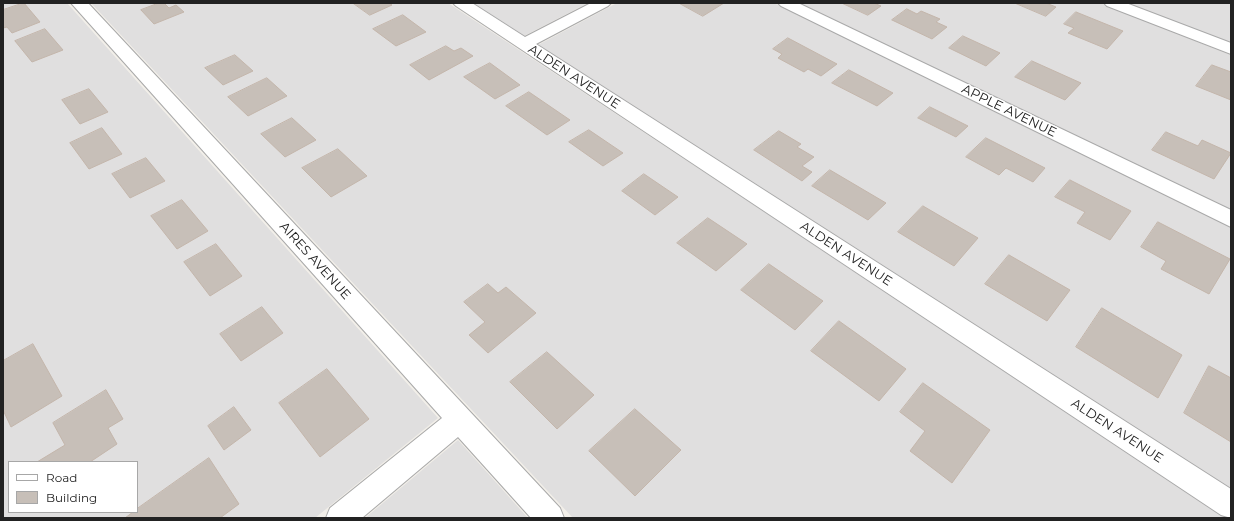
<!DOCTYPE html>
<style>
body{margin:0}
#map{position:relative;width:1234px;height:521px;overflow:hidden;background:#f2efe9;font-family:Montserrat,sans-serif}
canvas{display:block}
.frame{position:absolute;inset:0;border:4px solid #222;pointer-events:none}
.legend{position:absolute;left:8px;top:461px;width:130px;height:52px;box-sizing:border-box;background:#fff;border:1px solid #a7a7a7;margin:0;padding:5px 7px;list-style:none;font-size:12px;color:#222}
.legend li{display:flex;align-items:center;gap:8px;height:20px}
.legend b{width:20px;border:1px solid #a7a7a7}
</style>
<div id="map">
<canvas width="1234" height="521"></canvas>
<div class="frame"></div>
<ul class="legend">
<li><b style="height:5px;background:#fff"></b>Road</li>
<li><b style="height:11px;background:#c7bfb8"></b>Building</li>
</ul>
</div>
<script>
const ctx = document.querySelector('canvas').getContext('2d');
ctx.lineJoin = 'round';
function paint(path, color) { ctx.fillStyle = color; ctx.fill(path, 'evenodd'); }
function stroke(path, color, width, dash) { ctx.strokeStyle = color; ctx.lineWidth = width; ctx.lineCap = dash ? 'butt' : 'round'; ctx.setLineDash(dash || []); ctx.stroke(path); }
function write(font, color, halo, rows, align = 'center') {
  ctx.font = font + ' Montserrat,sans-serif'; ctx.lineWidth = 3; ctx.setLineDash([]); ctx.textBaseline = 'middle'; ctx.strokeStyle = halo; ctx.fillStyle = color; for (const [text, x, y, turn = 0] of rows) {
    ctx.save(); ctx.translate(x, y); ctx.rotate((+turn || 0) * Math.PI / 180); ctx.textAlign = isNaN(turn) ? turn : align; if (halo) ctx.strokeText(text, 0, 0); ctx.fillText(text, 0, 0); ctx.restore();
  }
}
paint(new Path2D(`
 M3,3H67L438,418L315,518H3ZM9,462H137V512H9Z
 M91,3H448L1228,518H573Z
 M473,3H588L524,36Z
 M617,3H774L1231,227V491L538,45Z
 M799,3H1100L1231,55V211Z
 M1124,3H1231V44Z
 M458,440L528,518H365Z`), '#e0dfdf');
const building = new Path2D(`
 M24,3L40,22L12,33L7,27L3,28V10Z
 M159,3H164L169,8L176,5L184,12L154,24L141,10Z
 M353,3H389L392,5L370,15Z
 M679,3H724L703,16Z
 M842,3H874L881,6L868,15Z
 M1015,3H1046L1056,7L1046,16Z
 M907,9L917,14L921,11L940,19L936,22L947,27L932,39L892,20Z
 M1076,12L1123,31L1107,49L1068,33L1074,28L1064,24Z
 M403,15L426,32L396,46L373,29Z
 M45,29L63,50L32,62L15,41Z
 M963,36L1000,53L986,66L949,48Z
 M788,38L837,64L821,76L808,69L804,72L778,58L782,54L773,49Z
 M446,46L454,51L461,48L473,56L429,80L410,65Z
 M235,55L253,71L223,85L205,68Z
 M1032,61L1081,83L1065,100L1015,77Z
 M490,63L520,85L495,99L464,77Z
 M1212,65L1231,72V100L1196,86Z
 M849,70L893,93L877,106L832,83Z
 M267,78L287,96L248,116L228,97Z
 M89,89L108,112L80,124L62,100Z
 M529,92L570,120L547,135L506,106Z
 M930,107L968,126L956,137L918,118Z
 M292,118L316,140L285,157L261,134Z
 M102,128L122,154L89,169L70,143Z
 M589,130L623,153L603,166L569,142Z
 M779,131L801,144L797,147L814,157L802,166L812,172L802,181L754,150Z
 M1166,132L1198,146L1202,140L1231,153L1214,179L1152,150Z
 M986,138L1045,168L1033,182L1006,168L999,175L966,157Z
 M338,149L367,176L331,197L302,168Z
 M146,158L165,181L130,198L112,174Z
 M830,170L886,203L868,220L812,186Z
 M644,174L678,197L655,215L622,191Z
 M1070,180L1131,211L1110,240L1077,223L1085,212L1055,197Z
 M182,200L208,231L177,249L151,216Z
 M923,206L978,238L954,266L898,232Z
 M708,218L747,244L716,271L677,243Z
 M1158,222L1230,259L1209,294L1161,269L1166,261L1141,247Z
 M216,244L242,276L210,296L184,262Z
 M1009,255L1070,290L1047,321L985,284Z
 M769,264L823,301L795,330L741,290Z
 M488,284L498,293L506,287L536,313L488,353L469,335L485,322L464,302Z
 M262,307L283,333L241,361L220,334Z
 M1102,308L1182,355L1158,398L1076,347Z
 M839,321L906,369L879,401L811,351Z
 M33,344L62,396L11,427L3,410V361Z
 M547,352L594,395L557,429L510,382Z
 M1209,366L1231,378V442L1184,413Z
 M327,369L369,419L320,457L279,403Z
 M923,383L990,430L952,483L910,451L925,431L900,412Z
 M106,390L123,419L108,428L117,444L90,462H37L65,445L53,423Z
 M234,407L251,430L224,450L208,426Z
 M635,409L681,450L635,496L589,451Z
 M209,458L239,504L220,518H125L133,512H137V509Z`);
paint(building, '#c7bfb8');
stroke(building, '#c4b6ab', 1);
const minor = new Path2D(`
 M71,3H88L560,508L564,518H531L458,437L362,518H326L330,508L442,418Z
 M453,3H472L525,37L591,3H611L608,6L536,44L1231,489V518L1221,515L456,6Z
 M778,3H798L1231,210V227L781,6Z
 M1104,3H1126L1231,43V54L1107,6Z`);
stroke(minor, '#a9a9a9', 2);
paint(minor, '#fff');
write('13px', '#222', '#fff', [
 ["ALDEN AVENUE",574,77,33],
 ["APPLE AVENUE",1009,111,26],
 ["ALDEN AVENUE",846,254,33],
 ["AIRES AVENUE",315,261,48],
 ["ALDEN AVENUE",1117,431,33]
]);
</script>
